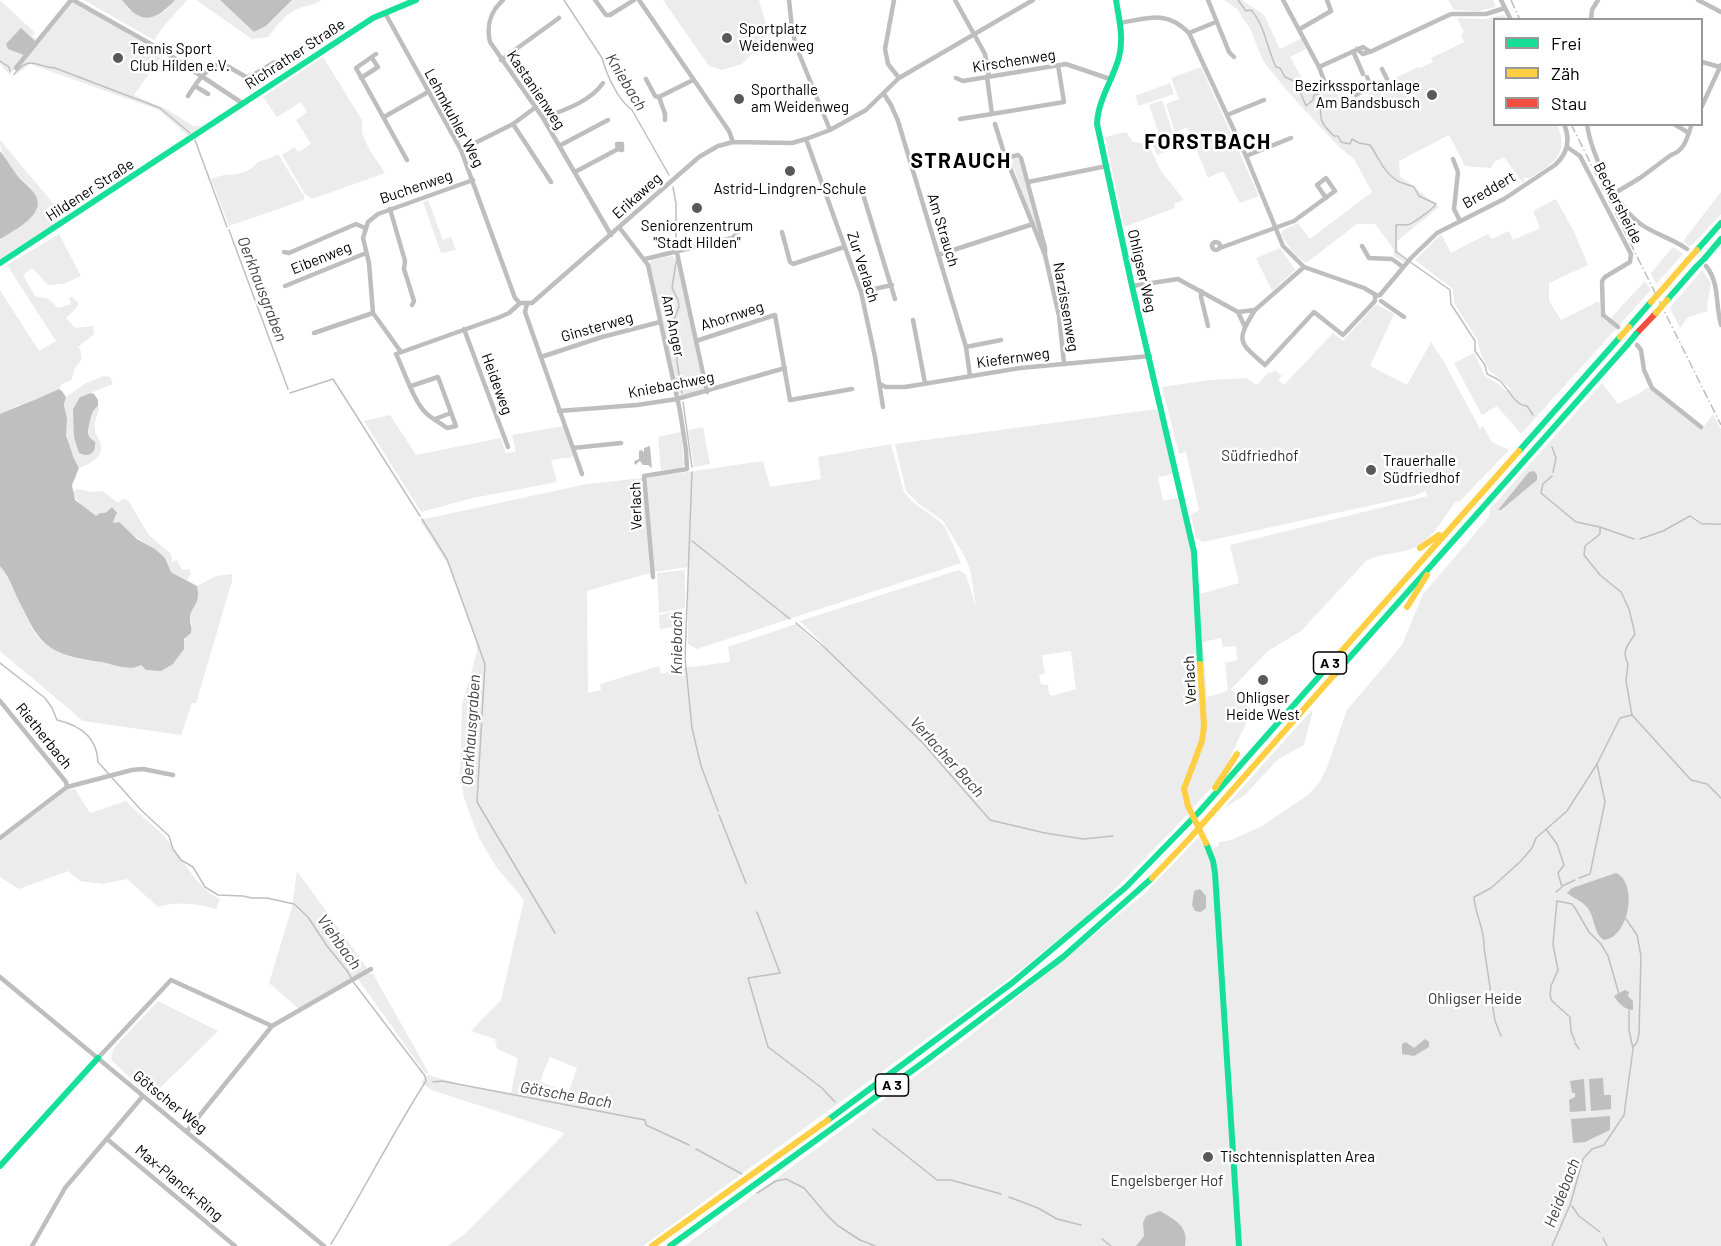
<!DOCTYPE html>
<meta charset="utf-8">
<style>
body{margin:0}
#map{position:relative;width:1721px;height:1246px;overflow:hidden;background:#fff;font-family:Barlow,sans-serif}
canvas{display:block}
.legend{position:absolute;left:1493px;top:18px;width:210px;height:108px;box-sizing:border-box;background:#fff;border:2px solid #999;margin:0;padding:8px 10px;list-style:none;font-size:18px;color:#000}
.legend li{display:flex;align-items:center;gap:12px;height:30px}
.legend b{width:30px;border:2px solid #999}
</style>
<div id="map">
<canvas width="1721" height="1246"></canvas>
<ul class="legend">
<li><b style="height:8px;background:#16e098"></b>Frei</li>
<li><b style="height:8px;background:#ffcf43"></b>Zäh</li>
<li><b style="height:8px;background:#f24e42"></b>Stau</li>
</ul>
</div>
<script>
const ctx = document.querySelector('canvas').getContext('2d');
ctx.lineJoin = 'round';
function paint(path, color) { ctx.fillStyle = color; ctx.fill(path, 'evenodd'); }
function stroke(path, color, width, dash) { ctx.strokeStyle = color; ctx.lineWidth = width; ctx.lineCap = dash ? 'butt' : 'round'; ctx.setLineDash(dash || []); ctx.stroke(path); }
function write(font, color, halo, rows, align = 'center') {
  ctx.font = font + ' Barlow,sans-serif'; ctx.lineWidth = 5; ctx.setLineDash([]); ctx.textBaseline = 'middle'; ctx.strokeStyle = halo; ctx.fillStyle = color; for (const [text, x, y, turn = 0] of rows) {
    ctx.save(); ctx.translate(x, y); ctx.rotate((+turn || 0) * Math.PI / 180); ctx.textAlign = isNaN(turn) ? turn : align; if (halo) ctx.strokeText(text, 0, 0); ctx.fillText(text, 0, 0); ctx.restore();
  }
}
paint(new Path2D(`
 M0,0L35,33L32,36L37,40L10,75L0,64Z
 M84,0H122L129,10L165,11L175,0H187L164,26L154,40Z
 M196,0H220L254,32L266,26L292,0H322C314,5 309,5 300,8C287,11 276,27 268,37L252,39Z
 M663,0H759L768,32L757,49L742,64L722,70L709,66Z
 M1224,0H1242L1264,15L1280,49L1302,38L1306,49L1290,57L1311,94L1328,87L1331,94L1335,92L1341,100L1354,94L1359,104L1370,99L1368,91L1418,67L1420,68L1433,62L1431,58L1464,42L1461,34L1464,32L1457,18L1484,19L1504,15L1507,19L1494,20V124L1557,125C1571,155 1552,163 1529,179L1526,177L1523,179L1525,181L1523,183L1504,157L1494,162L1491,168L1465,166L1449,135L1399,161L1400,176L1439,207L1397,241L1398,251L1407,258L1404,262L1394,256L1393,248L1375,224H1357L1306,263C1295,255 1288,247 1281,234L1283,230L1298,223L1310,239L1372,192L1354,159L1338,146L1289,93L1263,61L1251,30L1237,9Z
 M1448,0H1493L1496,7L1478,11L1454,10Z
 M73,2L163,54L134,95L168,110L193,126H202L188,136L159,110L30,64L11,78L70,3Z
 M323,57L362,120V133L369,149L385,173L312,199L305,194L282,155L294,147L298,152L311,144L296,120L307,112L301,102L277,117L263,97Z
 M1201,67L1259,196L1240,203L1223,171L1208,178L1187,127L1175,132L1166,104L1179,99L1171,78Z
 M1170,83L1174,94L1139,106L1135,96Z
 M1162,100L1173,133L1160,137L1149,105Z
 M1126,132L1133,142L1148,144L1161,171L1184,200L1174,204L1175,208L1124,227L1105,137Z
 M1177,134L1181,146L1157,155L1152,143Z
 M0,140L64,216L50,227L0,259V239C85,191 0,188 0,140Z
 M278,154L304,196V200L229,226L211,179C223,173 233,176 244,172C252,170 254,164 260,161C267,159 272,158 278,154Z
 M1016,158L1020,161L1043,247L1012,164L1013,159Z
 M1721,192V214L1690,247L1683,241Z
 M1556,199L1575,234L1588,265L1549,283V301L1561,320L1599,301L1601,316L1607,322L1645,281L1651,290L1521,434L1497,406L1482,415L1454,363L1474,353L1485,376L1500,385L1506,391L1511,389L1489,370L1481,354L1477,339L1454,303L1453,289L1415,260L1441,234L1451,253L1488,234L1492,239L1509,231L1513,240L1540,228L1533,211Z
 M428,200L443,240L451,237L456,250L441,253L423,202Z
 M59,234L81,276L63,284L48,285L32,268L23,275L35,296L49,299L58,308L71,304L69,298L72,297L78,302V306L66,318L75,328L93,326L94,334L78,347L80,349L82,359L75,368L71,380L62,384L59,389L34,402L19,405L0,414V290L39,351L56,341L7,265Z
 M1673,247L1683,254L1656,284L1651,273Z
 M1280,248L1295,270L1272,291L1256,258Z
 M672,256L677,260L704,391L681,396L678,394L649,264L652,260Z
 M1702,270L1711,283L1707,306L1708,311L1688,317L1680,328L1670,308Z
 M1376,304L1394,314L1370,366L1407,385L1431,342L1444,362L1480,429L1483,426L1492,442L1509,450L1459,502L1456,501C1445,515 1433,539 1416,547C1400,555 1381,552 1366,561L1301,631L1268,651L1231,689L1252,710L1228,762L1216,782L1171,832L1097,907L1025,967L643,1246H448L465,1234L565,1133L431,1090L421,1082L428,1075L463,1085L511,1093L518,1058L497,1049L495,1039L471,1031L501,1000L524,900L497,868L479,838L464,798L460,772L462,705L477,652L476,641L448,565L420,520L587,484L642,478L650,573L587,591L588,693L601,690L600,684L659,666L661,674L682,668L730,662L728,647L796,624L819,645H824L800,621L959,570L966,575L976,607L970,569L964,555L943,521L919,504L906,491L895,444L1157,409L1174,474L1158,477L1163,501L1178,498L1192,553L1196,595L1239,583L1230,545L1428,496L1425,491L1414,496L1203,542L1196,538L1191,515L1199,510L1186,452L1179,454L1162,387L1209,380L1246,378L1257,385L1269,372L1271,373L1275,370L1282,376L1278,380L1284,385L1333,333L1343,341ZM1221,638L1223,647L1236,646L1237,660L1225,663L1228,690L1222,693L1207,697L1203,642ZM1071,651L1076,689L1052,696L1049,694L1048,685L1041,684L1039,675L1045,674L1042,655ZM550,1057L577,1068L568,1094L540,1081Z
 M104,376L110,377L113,384L80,397L74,437L92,440L86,429L92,411L98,406L99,410C97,416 94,422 95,429C95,434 98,437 100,442C106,456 90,464 79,468C67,450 61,418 66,397L86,383Z
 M1602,383L1618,404L1642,392L1647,387L1702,429L1713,414L1721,429V1246H684L970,1036L1144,894L1199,837L1206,851L1219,846V842L1231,840L1262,826L1308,795L1319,783L1326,770L1347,710L1402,645L1423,594L1489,517L1490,509Z
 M390,415L416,455L501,438L506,453L516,452L512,435L563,426L573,457L551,460L557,482L473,498L421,512L364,421Z
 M703,427L710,464L694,467L688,430Z
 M681,432L684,464L681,468L661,470L658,437Z
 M891,444L904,492L914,503L939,521L945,527L961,563L697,649L688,644V567L654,572L646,478L763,461L770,487L821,479L818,457Z
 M77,489L93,492L103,491L118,503L123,499L128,500L148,534L171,554L172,562L177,560L182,570L189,569L191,574L187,580L170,571L165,558L155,549L114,523L113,522L117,516L111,507L105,513L96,516C87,510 76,503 73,492Z
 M0,566C8,576 13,588 18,599C23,610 28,622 35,633C50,656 79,659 105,663C118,664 128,672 141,665L146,670C184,672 177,649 192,625L190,615L198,592L197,586L216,576L232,574V581L196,703H192L181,735L83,721L0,651Z
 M685,570V608L659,613L657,573Z
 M684,610L685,625L660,629L659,615Z
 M1313,710L1304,745L1278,759L1245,795L1224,808L1311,711Z
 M75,789L90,813L126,801C137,813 150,822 161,833C180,852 196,889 220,899L216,909C196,903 177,901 158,907L127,879L103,884L80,881L68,871L19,889L0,877V841L67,790Z
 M297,871L368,969L300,1010L269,983L292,907Z
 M368,973L373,974L429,1073H425L358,979Z
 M158,1001L218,1031L151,1097L111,1060L113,1049Z`), '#ececec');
paint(new Path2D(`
 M122,0H175C155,21 141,26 122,0Z
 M220,0H292L266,26L254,32Z
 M21,28L35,41L24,55L8,49L6,44Z
 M0,151C6,159 11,167 17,175C22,182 31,187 36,196C46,215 13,231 0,239Z
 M59,389L62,391L66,397L64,405L67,419L66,435L74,459L79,468L72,485L75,500L96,516L100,513H105L112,507L117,513L113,522L114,523L119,522L137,539L155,549L165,558L171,572L197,586C201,604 192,605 190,617C190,622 192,627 191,633L184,639V649L173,664L161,671L146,670L141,665C128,672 114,664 101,662C43,654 40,644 16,595C12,585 7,574 0,566V414C20,405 39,399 59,389Z
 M91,393L94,394L98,400V406C92,411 92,413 90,420C88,431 85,434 95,442C96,453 90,458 79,453L74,437L73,409L80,397Z
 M650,446L652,468L648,465H643L640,461L635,465L634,461L639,459V451L642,450L644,453V448Z
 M1534,471L1537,475V480L1501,510H1498L1529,472Z
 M1616,873C1638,882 1630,937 1604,940C1594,934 1595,920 1589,910C1584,901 1574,899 1567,893L1572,888Z
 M1200,889L1206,896V908L1201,912L1195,911L1192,905L1194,891Z
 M1625,990L1629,992L1628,996L1633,1001V1010C1625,1010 1617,1002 1614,996Z
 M1425,1039L1429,1042V1047L1414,1056L1402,1054V1044L1406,1042L1414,1048Z
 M1603,1078L1604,1095H1611V1109L1591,1111L1589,1079Z
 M1584,1079L1586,1111L1570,1112L1569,1100L1575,1097V1093H1572L1570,1081Z
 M1610,1116V1130L1585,1142L1573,1143L1571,1119Z
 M1160,1211C1175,1220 1189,1226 1185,1246H1136L1144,1236L1143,1223L1146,1216Z`), '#bfbfbf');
stroke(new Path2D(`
 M564,0L602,58C607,75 617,99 632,110L669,175
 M1238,0L1246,11L1251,10C1265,25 1267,49 1276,67L1280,68L1285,77L1296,82L1306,106L1313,100L1314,95L1318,94L1320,96C1322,118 1316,119 1334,136H1338L1341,142L1350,144L1352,139L1359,143L1370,145C1379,158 1383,171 1396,180C1401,184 1409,184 1414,187L1419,196L1436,204C1434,208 1413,224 1407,225C1403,225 1400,224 1396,225V252L1450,290L1451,304L1475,341V351L1485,365L1487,374C1491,376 1496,378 1500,381C1510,390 1514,405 1527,406L1533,415
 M0,61L9,67L10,71
 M14,74C31,54 35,67 55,68L160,108L190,133
 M195,140L227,227
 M673,187L676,204V248
 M229,230L288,389
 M676,262L672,288L678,300L679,307L673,322L672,332L676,340L677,362L682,393
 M290,393L333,379L420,516
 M683,402L692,467
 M1552,447L1556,458L1553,472
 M692,472L685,658L692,728L701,766L718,811
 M1552,476L1543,484L1541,493L1576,522L1600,527L1634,539
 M422,519L447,559L485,664L477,802L555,933
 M1640,539L1663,531L1690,516L1702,524C1709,523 1714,525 1721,524
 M692,541L790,619
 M796,623L823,646L922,742L990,820L1045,833L1083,839L1113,836
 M0,663L45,698L52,708L57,720C79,725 97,736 98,762L141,810L169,836L173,849L181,860L193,867L205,887L218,895L243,896L252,898H267L294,904L308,917L327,946L348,972L354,983L425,1076L426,1081C392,1134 364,1190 331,1244
 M1632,715L1691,780L1707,784L1721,798
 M719,815L746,883
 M1546,829L1557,844L1564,865L1558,873L1562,887L1556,892
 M1579,878L1590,874L1605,802L1597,764
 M1562,886L1575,880
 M757,912L780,973L748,978L768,1047L822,1088L835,1102
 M1626,919L1637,935L1641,956L1639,1034L1637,1042L1633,1047
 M1501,1036L1495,1021L1484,947C1485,929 1475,915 1474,897L1491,888L1521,861L1532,848L1536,838L1567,811L1597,764L1620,718L1632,715L1626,681L1628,664C1621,651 1628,645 1635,634L1629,609L1621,592L1600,575L1584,555L1585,546L1600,534V527
 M1575,1041L1571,1032L1570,1017L1552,1001L1550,995L1551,986L1558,970L1553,944L1557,901L1572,904L1575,908L1589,932L1601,944L1608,956L1619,994
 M1575,1043L1579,1049
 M433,1082L442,1081L645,1120L646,1125L689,1145
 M873,1129L881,1136
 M883,1137L937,1180H951L1001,1194
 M696,1149L742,1174
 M757,1193L776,1181L786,1179L804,1188L826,1214L837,1225L860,1240L875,1246
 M1009,1197L1038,1208L1057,1219L1081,1225
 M1572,1206L1579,1216L1600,1232
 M1603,1238L1607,1246
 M1102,1239L1111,1246
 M1552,1246L1570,1205L1583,1159L1592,1149L1604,1145L1624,1115L1633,1049L1629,1030V1011`), '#bfbfbf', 1.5);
stroke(new Path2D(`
 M73,0L165,52L242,103
 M503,0C490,12 486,25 490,42L543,118L611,235
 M595,0L606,15H610L634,0
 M639,0L729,131L733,142
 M789,0L792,28L796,46L830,130
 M894,0L885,49L888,64L899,78
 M955,0L985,54L989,77
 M1208,0L1229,52L1234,57
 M1283,0L1319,67L1363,47L1369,51
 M1501,0L1511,20
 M1698,0L1721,12
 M385,13L461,150L515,298L520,303
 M1591,20L1592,10L1598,0
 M1119,23C1148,19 1166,9 1189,33L1246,156L1283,246L1304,267L1364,288L1376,295
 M1300,29L1331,11L1327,0
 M1189,33L1216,22
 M1357,49L1363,54L1372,51L1451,14H1486L1505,8
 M1353,51L1363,74
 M376,54L356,68L407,160
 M501,60L559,18
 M1702,62L1720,67
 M1319,67L1327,88
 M16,68L71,0
 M1382,69L1387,79
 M987,77L992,114L1064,102L1058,65
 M1367,77L1371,87
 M361,78L378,67L372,58
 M956,78L963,81L1066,64L1110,79
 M646,79L655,96L659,97
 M1351,85L1356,95L1361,92
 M195,86L208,94
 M884,94L891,105L898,121L966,347L970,376
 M188,96C197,82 205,68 222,63L246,77H250L275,62L280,63L304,47
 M1702,106L1721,65
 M1227,115L1264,100
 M384,117L428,92
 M543,118C564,110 590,102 603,83
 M960,119L992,114
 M665,120V114L659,97L693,80
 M513,124L551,182
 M995,124L1004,153L1045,255V248L1021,158L1018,155L1007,158
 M1587,124C1591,154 1617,208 1642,225C1657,235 1673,239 1687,249
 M1674,124L1689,133
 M806,139L861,292L875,357L883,407
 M559,146L608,120
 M1567,147L1580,156L1631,254L1630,262L1605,277L1602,281L1603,315L1618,327
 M461,150L513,124L536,107
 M1246,156L1291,138
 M1453,159L1458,172L1454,209L1460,221
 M575,172L618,149L622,150V144H617L618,149
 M1028,182L1107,166
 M862,191L895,299
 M1615,193L1640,178L1671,155C1686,150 1687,136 1692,124
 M390,209L405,261L404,269L414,301L412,305
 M619,227L648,265L680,411L686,450L687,469L644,476L653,577
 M782,232L790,262L793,264L844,247
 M1212 246a4 4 0 1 1 8 0a4 4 0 1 1-8 0Z
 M1362,246L1369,258L1392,259L1403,267
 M1220,248L1294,221L1335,191L1326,178L1317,185L1326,198
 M284,252L289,253L356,224L365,228
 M677,253L707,392
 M938,255L1033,224
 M1045,255L1059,316L1064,363
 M645,259L732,238L737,234
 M1706,266C1720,283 1715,304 1721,325
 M285,286L366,253
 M1132,286L1178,279L1238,312L1255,310L1304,267
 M1201,291V297L1208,326
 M861,292L892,285
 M1381,301L1404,317
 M527,304L525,312L582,474
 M1255,310C1235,342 1239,342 1265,365L1314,312L1343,335L1375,301V296L1380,295L1411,258L1437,233L1504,199L1555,165C1567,154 1571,140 1564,124
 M1238,312L1245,327
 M913,320L925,383
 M464,329L508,447
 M314,333L373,313
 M696,341L775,315L790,400L852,389
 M1637,345L1641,350L1644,370L1652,388L1701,427
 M966,347L1001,340
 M401,352L373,313L369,263L363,238L368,222L378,214L473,180
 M541,357L602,337L660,322
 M880,384L886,387H905L1020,368L1150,356
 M411,386L438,377L456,426L447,428C440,423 433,419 427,414C414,403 404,370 396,354L500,317L509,313L520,303H532L699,157L718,146L733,142L792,143L806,139L830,130L866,110L899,78L1033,0
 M559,411L637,405L677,399L785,368
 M435,419L451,413
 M573,448L621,443
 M0,701L66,782L67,787L132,770L143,769L173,775
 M0,838L67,787
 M0,977L324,1246
 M98,1058L171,980L272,1026
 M187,1131L272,1026L371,969
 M107,1139L235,1246
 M32,1246L65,1188L143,1096`), '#bebebe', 4.5);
stroke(new Path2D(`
 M1116,0C1119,19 1124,38 1119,57C1113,80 1098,99 1097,124L1132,286L1194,552L1200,664
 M1697,250L1721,223
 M1705,258L1721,239
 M0,263L373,18L416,0
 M1667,300L1696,267
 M1629,327L1651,302
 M1519,451L1620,337
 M1334,675L1627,345
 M1206,843L1213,861L1215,873L1239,1246
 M828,1120L1012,983L1126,887L1199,812L1339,654
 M0,1166L98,1058
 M670,1246L924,1062L1063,957L1152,878`), '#16e098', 6);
stroke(new Path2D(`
 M1661,291L1688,260
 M1420,548L1439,535
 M1407,607L1427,575
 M1339,654L1519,451
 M1215,788L1237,754
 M1188,806L1184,789L1202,741L1204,726L1200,664
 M1152,878L1190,838L1334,675
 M652,1246L828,1120`), '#ffcf43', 6);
stroke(new Path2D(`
 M1636,334L1656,313`), '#f24e42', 6);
stroke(new Path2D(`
 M1511,0L1520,20
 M1571,124L1721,425`), '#bebebe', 1.5, [9, 3, 1.5, 3]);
stroke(new Path2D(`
 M1696,267L1705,258
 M1627,345L1636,334`), '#16e098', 6);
stroke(new Path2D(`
 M1688,260L1697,250
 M1651,302L1661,291
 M1656,313L1667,300
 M1620,337L1629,327
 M1188,806L1206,843`), '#ffcf43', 6);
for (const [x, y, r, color] of [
 [727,38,6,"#595959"],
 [118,58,6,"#595959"],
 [1432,95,6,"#595959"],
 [739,99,6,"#595959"],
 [790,171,6,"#595959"],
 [697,208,6,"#595959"],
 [1371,470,6,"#595959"],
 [1263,680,6,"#595959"],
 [1208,1157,6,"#595959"]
]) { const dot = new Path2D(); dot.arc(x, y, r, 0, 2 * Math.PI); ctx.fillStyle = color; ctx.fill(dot); stroke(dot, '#fff', 2); }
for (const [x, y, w] of [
 [1330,663,33],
 [892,1085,33]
]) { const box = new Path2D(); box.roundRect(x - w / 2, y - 11, w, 22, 4.5); ctx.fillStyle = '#fff'; ctx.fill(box); stroke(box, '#000', 1.5); }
write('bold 14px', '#000', null, [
 ["A 3",1330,663],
 ["A 3",892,1085]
]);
write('15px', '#000', '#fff', [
 ["Sportplatz",739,29],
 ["Weidenweg",739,46],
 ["Tennis Sport",130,49],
 ["Club Hilden e.V.",130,66],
 ["Bezirkssportanlage",1420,86,"right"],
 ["Am Bandsbusch",1420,103,"right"],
 ["Sporthalle",751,90],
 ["am Weidenweg",751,107],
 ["Astrid-Lindgren-Schule",790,189,"center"],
 ["Seniorenzentrum",697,226,"center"],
 ["\"Stadt Hilden\"",697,243,"center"],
 ["Trauerhalle",1383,461],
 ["Südfriedhof",1383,478],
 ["Ohligser",1263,698,"center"],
 ["Heide West",1263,715,"center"],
 ["Tischtennisplatten Area",1220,1157]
], 'left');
write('15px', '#000', '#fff', [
 ["Richrather Straße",295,54,-33],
 ["Kirschenweg",1014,61,-9],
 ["Kastanienweg",536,90,56],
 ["Lehmkuhler Weg",454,118,62],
 ["Buchenweg",416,187,-19],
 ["Hildener Straße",90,190,-33],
 ["Breddert",1489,190,-30],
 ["Erikaweg",637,196,-42],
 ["Beckersheide",1618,203,63],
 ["Am Strauch",943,230,73],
 ["Eibenweg",321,258,-22],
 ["Zur Verlach",863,267,72],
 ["Ohligser Weg",1142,271,77],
 ["Narzissenweg",1066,307,80],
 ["Ahornweg",732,316,-18],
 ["Am Anger",673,326,78],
 ["Ginsterweg",597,327,-16],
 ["Kiefernweg",1013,358,-8],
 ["Heideweg",497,384,70],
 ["Kniebachweg",671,385,-11],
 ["Verlach",636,506,-92],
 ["Verlach",1190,680,-93],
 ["Rietherbach",44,736,51],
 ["Götscher Weg",170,1102,39],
 ["Max-Planck-Ring",179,1183,40]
]);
write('15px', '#333', '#fff', [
 ["Südfriedhof",1260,456],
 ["Ohligser Heide",1475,999],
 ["Engelsberger Hof",1167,1181]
]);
write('italic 16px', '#444', '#fff', [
 ["Kniebach",626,82,59],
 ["Oerkhausgraben",262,289,69],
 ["Kniebach",677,643,-90],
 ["Oerkhausgraben",471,730,-86],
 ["Verlacher Bach",947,757,48],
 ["Viehbach",339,942,54],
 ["Götsche Bach",566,1095,10],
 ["Heidebach",1562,1193,-69]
]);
ctx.letterSpacing = '1.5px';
write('bold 21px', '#000', '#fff', [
 ["FORSTBACH",1208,142],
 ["STRAUCH",961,161]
]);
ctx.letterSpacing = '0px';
</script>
